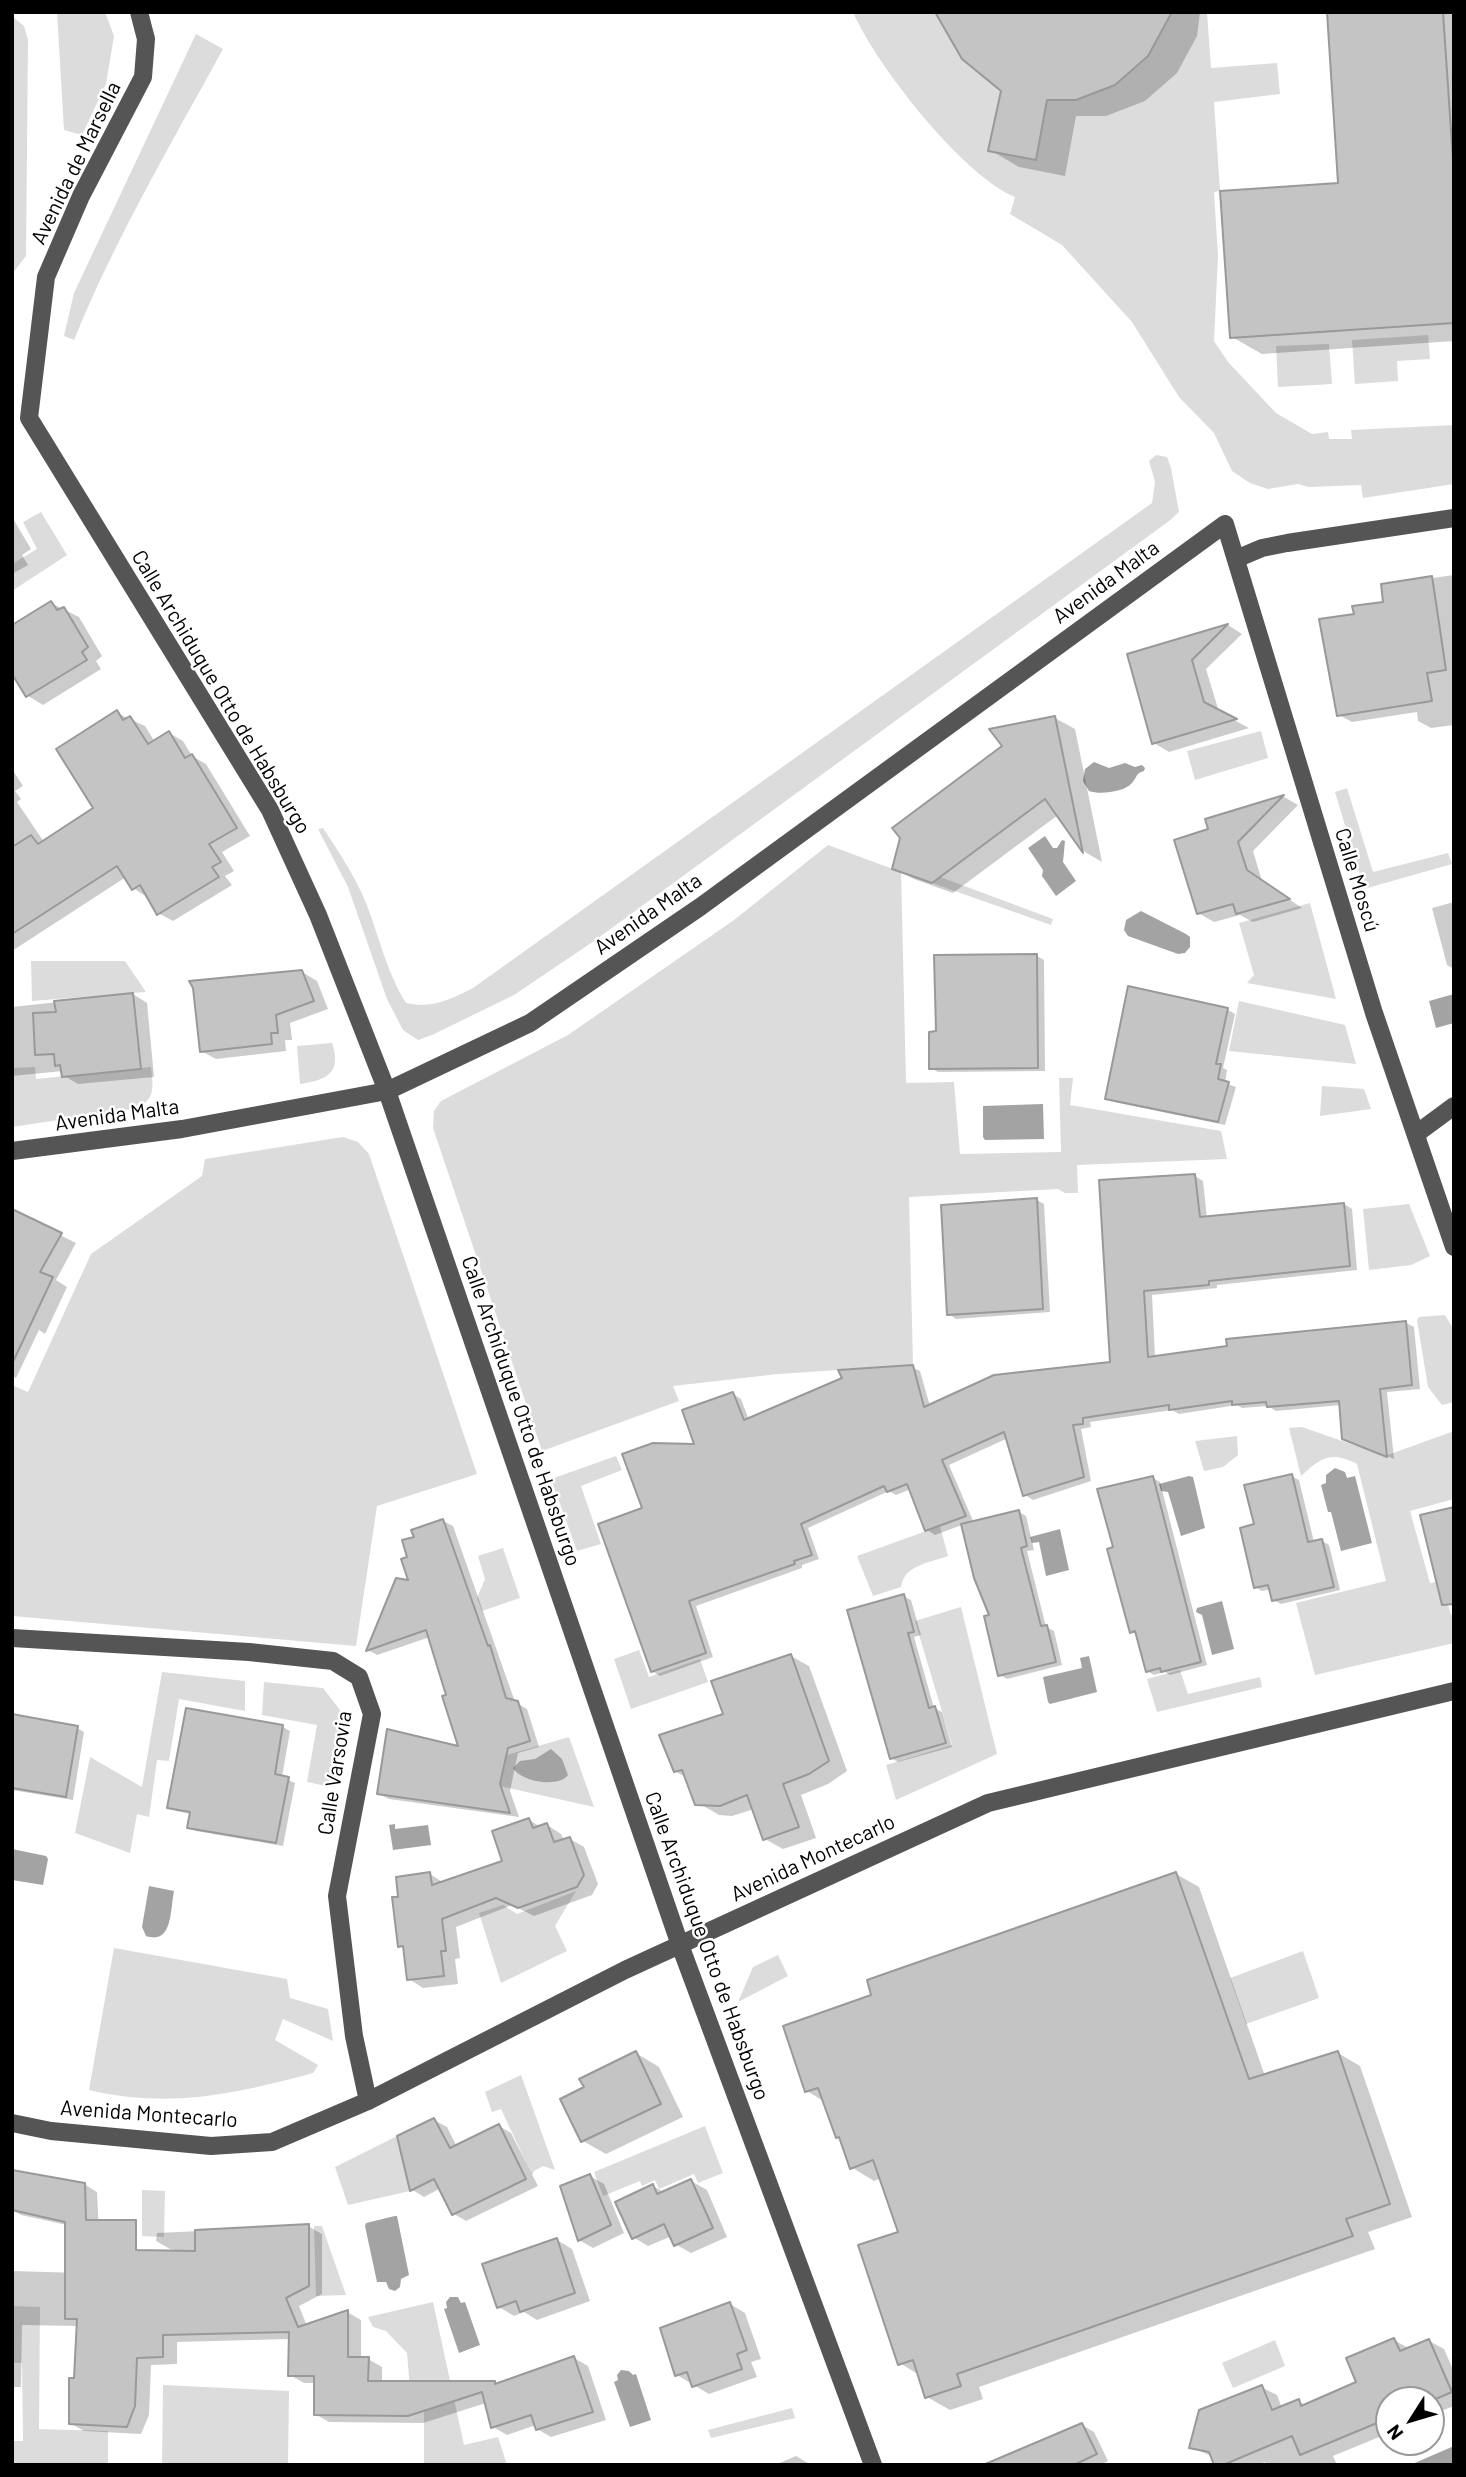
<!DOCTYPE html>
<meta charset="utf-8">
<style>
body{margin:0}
#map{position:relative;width:1466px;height:2477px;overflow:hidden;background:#fff;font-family:Barlow,sans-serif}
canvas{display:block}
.frame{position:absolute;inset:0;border:14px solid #000;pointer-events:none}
.north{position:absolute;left:1375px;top:2386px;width:70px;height:70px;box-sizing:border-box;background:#fff;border:2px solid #999;border-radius:50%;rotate:233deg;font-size:19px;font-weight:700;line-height:28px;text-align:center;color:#000}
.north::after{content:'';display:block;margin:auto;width:24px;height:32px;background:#000;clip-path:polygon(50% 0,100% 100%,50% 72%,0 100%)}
</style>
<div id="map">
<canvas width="1466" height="2477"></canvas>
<div class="frame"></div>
<div class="north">N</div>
</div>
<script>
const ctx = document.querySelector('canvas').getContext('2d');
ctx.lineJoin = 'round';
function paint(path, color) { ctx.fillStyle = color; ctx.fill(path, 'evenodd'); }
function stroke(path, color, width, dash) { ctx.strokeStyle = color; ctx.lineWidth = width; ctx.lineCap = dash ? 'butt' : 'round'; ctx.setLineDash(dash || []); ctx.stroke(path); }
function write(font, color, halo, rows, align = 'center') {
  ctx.font = font + ' Barlow,sans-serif'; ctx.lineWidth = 5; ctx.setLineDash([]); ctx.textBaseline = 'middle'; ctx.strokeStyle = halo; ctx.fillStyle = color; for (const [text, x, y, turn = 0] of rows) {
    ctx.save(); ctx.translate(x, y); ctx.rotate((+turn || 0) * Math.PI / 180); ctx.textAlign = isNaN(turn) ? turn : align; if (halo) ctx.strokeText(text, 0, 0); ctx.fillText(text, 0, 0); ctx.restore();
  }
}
paint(new Path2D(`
 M57,12H105L114,36L106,84L82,135L64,130Z
 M853,12H1207L1211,68L1277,63L1280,94L1214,102L1220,191L1214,192L1218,256L1214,341L1228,362L1276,413L1312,434L1328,432L1329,439H1352L1351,430L1454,425V484L1363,498L1361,485L1309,487L1298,484L1268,489L1250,483L1232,471L1214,433L1179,397L1132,322L1062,245L1010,214L1015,197C962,175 876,65 853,12ZM994,121L1042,130L1036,160L988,151Z
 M12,16L24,26L28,40L26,256L12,274Z
 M196,34L223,49C171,144 115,239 74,340L64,336L74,293Z
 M1428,335L1430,359L1397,361L1398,381L1355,384L1352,340Z
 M1329,344L1332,384L1278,387L1276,346Z
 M1156,455L1167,457L1171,468L1179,512L1169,521L594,941L514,995L432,1035L418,1040L403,1030L387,999L348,887L318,829L323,828C339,852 355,876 366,903C379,936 387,973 406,1003C432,1009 451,999 473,988L1152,503L1155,482L1149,461Z
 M41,512L67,555L12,591V564L37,549L23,522Z
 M1261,731L1268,758L1195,780L1187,751Z
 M1347,788L1373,872L1448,853L1452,864L1364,889L1335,792Z
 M828,845L901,872L906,1083L954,1082L960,1154L1061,1152L1059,1078H1073L1070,1105L1221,1131L1227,1159L1077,1165L1078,1193H1065L1058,1189L909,1197L913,1365L778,1374L673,1386L679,1401L542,1451L433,1128L434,1111L441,1101L568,1035L734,920Z
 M935,875L1053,919L1051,925L932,883Z
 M1310,903L1336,999L1247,983L1254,975L1239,923Z
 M31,961H125L146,992L32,1001Z
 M1239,1001L1345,1025L1356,1064L1229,1051Z
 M332,1043C342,1073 327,1080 300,1084L297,1046Z
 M35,1067L36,1079L151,1067C153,1086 156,1098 138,1108L12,1127V1068Z
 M1322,1086L1364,1089L1371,1109L1320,1116Z
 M343,1137L358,1142L369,1154L477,1474L377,1506L356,1646L12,1616V1385L28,1392L91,1254L202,1176L205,1159Z
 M1409,1204L1430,1256L1411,1265L1369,1270L1363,1209Z
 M1445,1315L1454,1330V1402L1442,1405L1428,1387L1417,1320L1419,1317Z
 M1302,1427L1385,1456L1454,1431V1499L1410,1511L1430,1583L1441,1581L1451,1615L1454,1614V1643L1315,1675L1296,1603L1386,1581L1357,1464C1331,1451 1322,1457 1301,1476L1289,1428Z
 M1237,1436L1238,1455L1223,1467L1204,1471L1195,1441Z
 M616,1456L622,1470L581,1486L601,1544L577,1551L551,1479Z
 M940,1526L948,1556C929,1563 904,1565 901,1587L873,1596L857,1556Z
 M503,1548L520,1598L482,1611L477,1598L485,1579L478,1556Z
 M961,1607L997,1754L896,1800L886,1765L952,1745L915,1621Z
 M639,1650L649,1677L700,1659L708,1682L631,1709L614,1659Z
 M1180,1670L1188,1694L1260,1677L1262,1687L1157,1712L1147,1679Z
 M162,1672L245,1681V1711L179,1699L169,1761L157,1760L149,1817L137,1814L130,1853L75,1833L90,1757L142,1787Z
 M264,1682L323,1688L343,1714L331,1787L307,1782L317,1725L262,1715Z
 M569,1737L594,1807L500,1786L507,1755Z
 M576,1891L555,1926L567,1951L501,1983L479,1913L503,1905L517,1914Z
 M114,1948L287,1979L290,1998L328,2009L333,2041L283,2019L275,2040L318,2065L313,2073C234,2094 171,2109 89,2090Z
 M1303,1951L1319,1998L1246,2024L1230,1978Z
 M778,1955L788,1976L738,2002L753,1967Z
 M521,2075L555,2170L543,2166L534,2171L532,2175L501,2109L492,2112L485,2092Z
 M705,2126L723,2173L698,2183L694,2174L659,2189L655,2180L642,2186L640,2181L603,2196L594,2172Z
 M397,2136L410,2191L348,2205L335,2167Z
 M142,2190L165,2191L164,2237L142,2236Z
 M314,2226H322L346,2295L316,2296Z
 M433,2302L464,2445L498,2437L507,2465H424V2411L412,2413L407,2353L386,2331L373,2327L368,2317Z
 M13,2306L40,2307L39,2429L108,2431V2465H12V2441H23L22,2363H12Z
 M1275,2340L1285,2366L1233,2388L1222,2363Z
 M163,2385L289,2391L288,2465H162Z
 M792,2408L795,2418L711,2438L708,2430Z`), '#dcdcdc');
paint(new Path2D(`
 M1094,762L1109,768L1125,763L1135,767L1142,765L1145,768L1144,771C1135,774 1138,776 1132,783C1124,792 1100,795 1089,791L1083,781L1085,769Z
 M1045,836L1053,848H1057L1062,840L1065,841L1063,862L1076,881L1056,896L1042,876L1043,870L1028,848Z
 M1141,911L1186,934L1190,937V947L1185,953L1178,954L1128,936L1124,930L1126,920Z
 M1454,994V1023L1436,1028L1429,1001Z
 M1043,1104L1044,1139L985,1140L983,1137V1106Z
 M1335,1468L1345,1472L1347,1478L1355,1476L1372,1543L1341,1551L1331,1512H1328L1321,1485L1326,1483V1475Z
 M1189,1476L1193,1477L1205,1528L1181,1536L1168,1492L1161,1491L1159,1484Z
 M1060,1529L1069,1570L1046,1576L1039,1542L1032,1543L1030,1537Z
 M1222,1601L1234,1649L1212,1655L1202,1615L1196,1612L1197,1608Z
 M1089,1656L1097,1692L1050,1704L1048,1702L1043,1677L1082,1668L1080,1658Z
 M551,1749L562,1759L568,1775C559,1788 521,1782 513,1768L520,1761L535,1759Z
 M395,1824V1829L428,1825L431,1845L393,1850L389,1825Z
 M12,1849L46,1856L48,1859L43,1885L12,1880Z
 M149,1886L174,1891C170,1910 173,1945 146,1936L142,1927Z
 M395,2216H397L409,2275L401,2279L400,2287L395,2291L389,2289L386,2282H377L365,2226L366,2223Z
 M450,2297H458L461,2303L465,2302L480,2345L459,2353L444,2309L447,2308L446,2302Z
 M621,2370L629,2371L633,2375L636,2374L651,2420L630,2427L614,2382L618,2380L617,2375Z
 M1454,2446V2465H1410Z`), '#a3a3a3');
paint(new Path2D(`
 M941,12H1200L1197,36L1177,73L1145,101L1106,116H1076L1065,176L1019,167L990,150L1002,90Z
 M1329,12H1454V341L1262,354L1232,337L1340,184Z
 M12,517L31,549L22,555L28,565L12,574Z
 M1454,575V725L1431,728L1418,721L1417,712L1352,722L1339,715L1385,604L1383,585Z
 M51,603L79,617L102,656L96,661L101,669L43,705L28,696Z
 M1228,625L1242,634L1206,669L1219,712L1249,728L1169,752L1154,743L1129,655Z
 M117,713L145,726L155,742L169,733L183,741L192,756L206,764L250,836L222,852L234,871L225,876L232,885L173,921L158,913L147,897L133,888L126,877L12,951V769L23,786L15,791L21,799L17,802L44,842L95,808Z
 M1055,718L1075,729L1102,862L1085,852L1058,815L953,893L914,879L894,868Z
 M1284,797L1298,805L1253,851L1262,881L1302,908L1253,922L1240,915L1214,922L1198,913L1210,830L1207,821Z
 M1454,902V969L1447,965L1432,908Z
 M1037,956L1044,960L1045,1071L938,1072L931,1068L938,1033Z
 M302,972L317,981L328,1009L290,1023L292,1040H285L286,1051L216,1059L201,1051Z
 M1129,989L1228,1010L1235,1014L1223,1068L1227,1070L1225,1083L1236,1087L1225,1125L1114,1102L1107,1098Z
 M133,994L147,1003L154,1077L78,1084L64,1076L63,1071L12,1076V1007Z
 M1195,1176L1203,1181L1207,1218L1344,1204L1352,1209L1357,1270L1217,1285V1288L1152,1295L1155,1357L1406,1323L1414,1327L1420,1389L1387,1392L1394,1459L1344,1438L1341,1405L1276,1411L1268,1406L1242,1408L1237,1405L1179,1414L1172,1410L1090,1422L1091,1427L1081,1429L1091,1481L1033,1500L1025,1495L1008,1438L949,1465L974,1523L1019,1512L1026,1516L1034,1550L1027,1551L1046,1627L1054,1631L1062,1665L1007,1679L1000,1675L991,1617L962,1525L935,1535L927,1530L911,1489L896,1495L889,1491L808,1528L819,1559L802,1565V1568L696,1606L713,1657L660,1676L652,1671L645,1510L697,1446L733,1394L741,1399L749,1420L912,1367L920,1371L930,1406L1112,1363Z
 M1037,1200L1044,1204L1050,1312L956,1319L949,1314Z
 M12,1211L76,1243L56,1280L67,1287L45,1334L39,1330L16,1378L12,1376Z
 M1291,1476L1299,1480L1314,1542L1322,1541L1329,1545L1340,1590L1281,1604L1273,1600L1271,1589L1262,1591L1255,1587L1256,1526Z
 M1153,1478L1160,1482L1207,1665L1170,1675L1165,1672L1154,1675L1147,1671L1138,1635L1131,1632L1115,1548Z
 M443,1521L453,1526L515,1702L527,1709L539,1747L518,1753L510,1791L519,1817L389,1799L379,1794L461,1748L430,1637L377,1655L368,1650L410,1582L409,1558L415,1538Z
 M903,1596L911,1600L921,1635L914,1637L934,1708L942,1712L952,1747L898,1762L891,1758Z
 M791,1656L809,1666L847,1771L828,1784L801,1795L816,1838L783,1849L765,1839L754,1809L732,1816L719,1815L700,1804L687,1778L675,1771L725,1715Z
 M187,1710L283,1727L290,1731L282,1777L295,1783L283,1846L196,1831L189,1827L191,1814L176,1811L169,1807Z
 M12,1716L77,1728L84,1732L73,1800L12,1790Z
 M529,1820L541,1827L547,1825L561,1834L564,1841L570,1839L584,1847L598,1884L592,1895L534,1916L512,1905L456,1927L460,1958L455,1959L458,1984L423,1988L409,1979L405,1949L400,1946V1898L430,1874L444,1883L505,1862Z
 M1176,1874L1199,1887L1265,2076L1338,2053L1360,2066L1412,2217L1368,2232L1375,2249L979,2387L983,2399L950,2410L927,2397L919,2375L900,2363V2233L881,2178L874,2181L851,2167L825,2102L807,2091L874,1996Z
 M636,2053L659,2067L683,2117L606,2154L583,2141L587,2088Z
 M434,2120L447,2127L457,2147L499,2126L511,2133L538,2186L466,2221L454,2214L441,2188L424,2197L411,2189Z
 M590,2176L604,2184L624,2233L593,2248L579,2240Z
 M691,2181L707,2190L727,2237L691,2253L675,2244L672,2236L648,2246L633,2237L653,2186L665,2193Z
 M84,2184L97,2192L99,2232L21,2215L12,2210Z
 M308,2226L322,2234V2294L299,2306L307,2326L347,2312L361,2320V2359H368L382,2367V2383L494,2382L499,2385L574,2358L588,2366L606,2420L551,2437L537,2429L536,2425L507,2435L493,2427L486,2403L423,2423L329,2422L315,2414L316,2383H304L290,2375V2339L177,2342V2364L151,2365L149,2415L141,2434L84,2431L70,2423L76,2379L78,2326L22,2325L21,2387H12V2271L217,2277L220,2260L170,2249L156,2241L157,2233Z
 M557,2240L572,2249L590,2301L537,2320L524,2312L514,2316L499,2307Z
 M730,2304L745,2313L761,2359L751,2362L757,2377L709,2394L677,2375Z
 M1394,2340L1410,2349L1429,2341L1444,2349L1454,2372V2406L1431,2415V2400H1389V2433L1333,2456L1337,2465H1266L1265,2462L1257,2465H1216L1213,2457L1191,2447L1261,2387L1277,2395L1282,2408L1299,2401L1306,2406L1358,2383Z
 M1082,2425L1094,2432L1108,2461L1100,2465H1031Z
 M796,2456L811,2465H775Z`), '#0003');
const building = new Path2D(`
 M935,12H1172L1148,56L1115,85L1076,100H1047L1036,160L988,151L1001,91L962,59Z
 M1327,12H1443L1454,175V323L1230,338L1220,191L1338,183Z
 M1432,576L1446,670L1427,673L1432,701L1337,716L1319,619L1354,614L1352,606L1383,602L1381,584Z
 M51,601L57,610L64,607L88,647L82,652L87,660L26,697L12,674V625Z
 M1228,624L1192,660L1204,702L1237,719L1152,744L1127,654Z
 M117,710L123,720L130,716L148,744L169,731L185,758L192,754L228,813L237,828L209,844L221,862L212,867L219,877L157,915L140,885L132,890L117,866L12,934V847L31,835L38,844L93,808L56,749Z
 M1055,716L1083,853L1045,799L932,883L892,869L900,838L892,828L1002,746L989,729Z
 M1284,795L1238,842L1247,870L1290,899L1236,914L1233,904L1197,914L1174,840L1208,829L1205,819Z
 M1037,954L1038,1068L929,1069V1032L936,1031L934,955Z
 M302,970L314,1001L276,1015L278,1033H271L272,1044L200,1052L193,988L189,981Z
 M1128,986L1228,1008L1216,1064H1221L1218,1079L1229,1082L1218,1122L1105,1099Z
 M133,993L141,1069L62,1077L60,1065L55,1066L54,1054L35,1055L33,1013L56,1012L54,1001Z
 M1195,1174L1200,1217L1344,1203L1350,1266L1209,1281V1285L1144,1291L1148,1357L1227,1346L1226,1339L1406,1321L1412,1385L1380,1389L1387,1457L1342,1439L1339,1401L1267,1407L1266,1402L1232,1405V1401L1169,1410V1405L1083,1418V1424L1073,1425L1084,1477L1023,1496L1004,1432L942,1460L966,1516L925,1531L907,1484L887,1492L884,1486L801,1524L812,1555L794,1561L795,1564L689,1601L706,1653L651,1672L598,1524L642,1508L622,1454L653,1443L694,1444L682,1410L733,1392L744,1420L842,1378L838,1370L913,1365L924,1407L994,1375L1110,1362L1099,1180Z
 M1037,1198L1043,1309L947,1315L941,1205Z
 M12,1209L62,1233L40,1272L53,1277L12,1364Z
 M1292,1474L1308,1542L1322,1539L1334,1587L1272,1601L1268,1585L1254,1588L1240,1528L1254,1524L1244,1485Z
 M1153,1476L1201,1662L1161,1672L1160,1668L1146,1672L1135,1631L1130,1633L1107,1549L1113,1547L1097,1489Z
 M1454,1507V1604L1442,1605L1420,1515Z
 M1019,1510L1027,1546L1021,1548L1041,1626L1047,1625L1056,1662L998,1676L984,1616L989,1615L974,1578L961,1524Z
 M443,1519L488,1646L490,1645L506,1698L518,1701L530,1741L508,1748L500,1784L510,1813L377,1794L387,1729L458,1746L442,1696L446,1695L426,1630L366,1651L396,1578L408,1580L401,1559L407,1557L402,1540L414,1537L411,1530Z
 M904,1594L914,1632L908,1633L929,1708L935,1706L946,1743L890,1759L847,1610Z
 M791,1654L829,1761L809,1774L783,1784L799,1827L763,1840L747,1795L720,1806L695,1805L682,1770L674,1772L659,1735L723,1714L711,1681Z
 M186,1708L283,1725L275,1774L289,1777L276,1843L187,1828L190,1812L167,1808Z
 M12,1714L78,1726L66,1797L12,1788Z
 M529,1818L533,1828L547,1823L554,1842L570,1837L584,1875L577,1887L518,1908L496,1898L442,1919L446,1951H441L444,1976L407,1980L403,1946L398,1947L392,1897H398L396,1877L430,1872L432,1885L502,1861L492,1831Z
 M1176,1872L1249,2079L1338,2051L1390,2204L1346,2219L1353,2236L957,2374L961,2386L925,2398L913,2360L898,2365L858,2245L898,2232L873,2160L850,2169L839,2137L836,2138L818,2088L805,2092L783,2026L871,1995L867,1980Z
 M636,2051L661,2104L581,2142L560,2099L584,2087L579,2079Z
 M434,2118L450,2148L499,2124L526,2179L452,2215L434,2179L410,2191L397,2136Z
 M12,2170L85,2183L86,2220H136V2250L195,2251V2230L309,2224V2286L286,2298L298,2327L348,2310V2357H369L368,2381H495V2384L574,2356L593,2412L536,2430L531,2415L491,2428L482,2392L408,2416L314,2415V2376H288L289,2332L163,2335V2357L137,2358L135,2406L127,2427L69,2424V2378H74L77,2319H65V2222L12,2210Z
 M590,2174L611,2225L578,2241L560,2186Z
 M691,2179L713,2228L674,2246L664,2224L632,2239L615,2202L653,2184L657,2194Z
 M557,2238L575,2293L520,2312L516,2301L497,2308L482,2264Z
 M730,2302L747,2350L737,2354L742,2369L692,2387L687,2372L675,2376L660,2328Z
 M1394,2338L1400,2351L1429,2339L1452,2392L1431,2401L1389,2400V2418L1300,2455L1292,2436L1223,2465H1214L1209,2452L1189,2448L1199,2410L1262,2385L1272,2410L1299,2399L1301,2406L1356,2382L1346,2358Z
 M1082,2423L1097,2454L1074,2465H983Z`);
paint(building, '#c4c4c4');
stroke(building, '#999', 2);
stroke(new Path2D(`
 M29,418L270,810L318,915L387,1091L680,1945L873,2465
 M29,418L46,277L81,196L143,77L146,39L139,12
 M1236,559L1262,548L1287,543L1454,518
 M1416,1134L1454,1106
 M12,1151L182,1129L387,1091L530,1023L700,907L1225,524L1374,1013L1454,1247
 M12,1638L249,1652L333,1661L359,1677L372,1714L337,1896L354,2036L368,2101
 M12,2123L51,2131L211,2146L272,2142L368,2101L625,1970L988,1803L1454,1691`), '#555', 18);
write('21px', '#000', '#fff', [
 ["Avenida de Marsella",76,163,-64],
 ["Avenida Malta",1106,582,-36],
 ["Calle Archiduque Otto de Habsburgo",221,692,59],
 ["Calle Moscú",1357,880,73],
 ["Avenida Malta",648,914,-35],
 ["Avenida Malta",117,1115,-8],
 ["Calle Archiduque Otto de Habsburgo",521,1411,71],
 ["Calle Varsovia",335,1773,-81],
 ["Avenida Montecarlo",813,1858,-25],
 ["Calle Archiduque Otto de Habsburgo",707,1946,70],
 ["Avenida Montecarlo",149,2114,4]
]);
</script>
